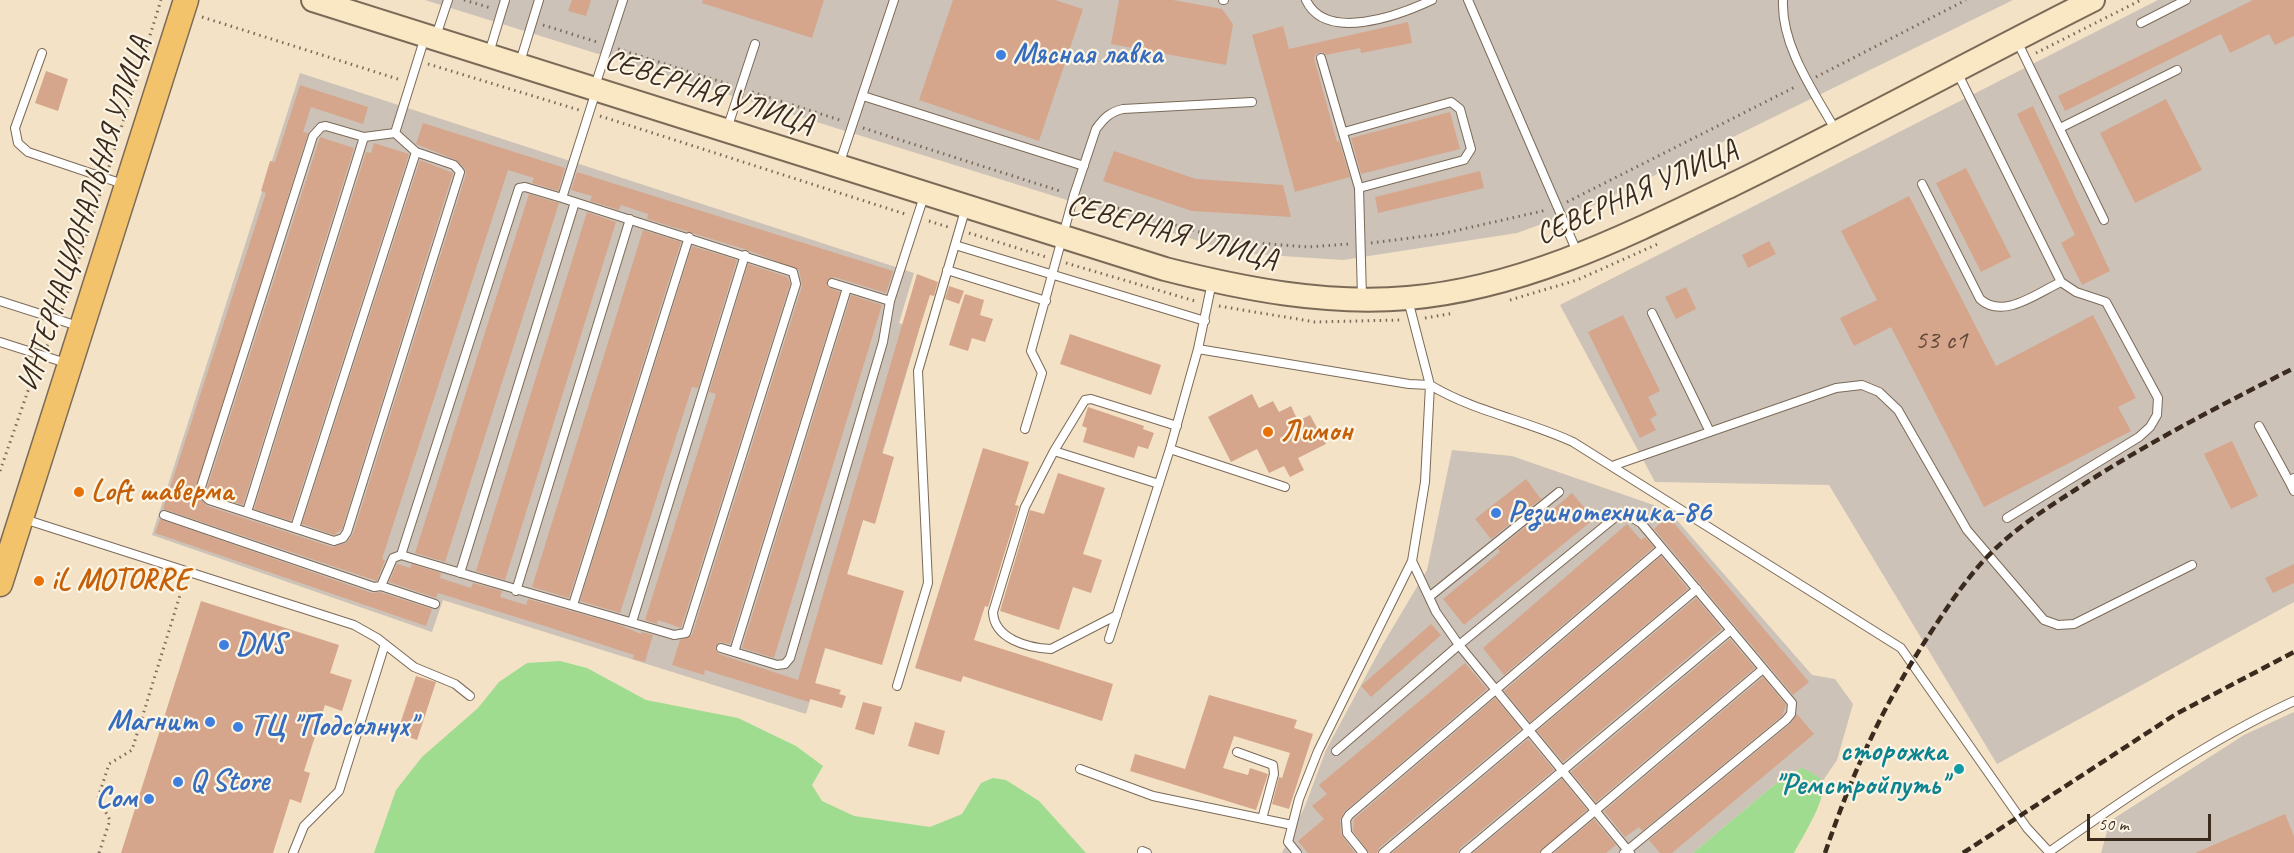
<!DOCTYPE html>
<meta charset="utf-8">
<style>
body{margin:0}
#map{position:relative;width:2294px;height:853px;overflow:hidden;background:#f3e2c5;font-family:Caveat,sans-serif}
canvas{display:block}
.scale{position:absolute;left:2087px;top:814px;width:124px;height:27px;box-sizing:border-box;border:3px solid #3b2a1e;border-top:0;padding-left:8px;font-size:18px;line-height:21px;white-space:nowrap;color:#3b2a1e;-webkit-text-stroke:4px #fcf5e5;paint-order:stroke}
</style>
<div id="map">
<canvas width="2294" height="853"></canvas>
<div class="scale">50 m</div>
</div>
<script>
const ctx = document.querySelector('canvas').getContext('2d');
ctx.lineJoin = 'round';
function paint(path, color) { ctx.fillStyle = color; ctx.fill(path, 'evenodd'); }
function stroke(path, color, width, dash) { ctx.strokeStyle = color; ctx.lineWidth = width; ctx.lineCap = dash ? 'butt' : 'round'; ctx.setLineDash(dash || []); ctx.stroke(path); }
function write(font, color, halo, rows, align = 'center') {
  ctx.font = font + ' Caveat,sans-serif'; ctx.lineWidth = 4.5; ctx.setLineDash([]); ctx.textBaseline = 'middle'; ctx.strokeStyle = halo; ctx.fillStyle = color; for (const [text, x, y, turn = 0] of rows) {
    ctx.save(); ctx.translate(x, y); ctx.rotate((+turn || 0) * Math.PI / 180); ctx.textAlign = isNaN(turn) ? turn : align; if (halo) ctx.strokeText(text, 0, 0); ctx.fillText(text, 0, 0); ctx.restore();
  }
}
paint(new Path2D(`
 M425,0H2013L1594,205L1517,233L1343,260L1237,253Z
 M2158,0H2294V602L1997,764L1829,485L1655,482L1560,305Z
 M300,73L914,273L899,323L919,330L806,714L443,600L432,632L152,535Z
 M1452,450L1512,456L1668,510L1812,675L1835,679L1853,704L1837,760L1822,782L1814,774L1785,776L1693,853H1282L1305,806L1326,750L1383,644L1427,570Z
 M2294,712V853H2101L2110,821L2244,735Z`), '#ccc2b8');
paint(new Path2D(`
 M560,661L587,668L646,700L738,718L796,746L823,766L812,785L822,801L854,816L930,827L962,814L981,783L993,778L1006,780L1039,801L1086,853H374L396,790L422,757L478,708L499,682L527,663Z
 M1802,768C1809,771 1818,775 1822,782C1829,796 1801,839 1794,853H1693L1785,776Z`), '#9fdc90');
paint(new Path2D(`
 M572,0H591L586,16L568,11Z
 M703,0H824L812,38L702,3Z
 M953,0H1055L1083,9L1039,141L919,100Z
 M1119,0H1173L1222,9L1233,24L1226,65L1111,44Z
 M2253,0H2294V36L2275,45L2269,34L2230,53L2221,34L2065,111L2058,96Z
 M1408,22L1412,43L1361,53L1360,48L1326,55L1322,52L1316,54L1314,58L1337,142L1339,141L1350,177L1295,192L1252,35L1283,26L1289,49Z
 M46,71L68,79L58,111L35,103Z
 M300,85L368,107L363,124L311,107L303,132L308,133L195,492L207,506L332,547L346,543L353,534L466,174L465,169L456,160L416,144L423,123L565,168L558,191L532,183L534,178L508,170L382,559L385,560L377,581L163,509L266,193L261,191L270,161L275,162Z
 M2166,99L2202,170L2135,203L2100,133Z
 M2033,106L2110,271L2082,285L2061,243L2075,235L2017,114Z
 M1450,112L1460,149L1361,174L1351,138Z
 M320,137L354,148L243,505L212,495L207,488Z
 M374,143L409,154L291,521L254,509L366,152L371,153Z
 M1114,151L1196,179L1283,185L1291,217L1192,211L1103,181Z
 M420,160L453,173L342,529L334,535L302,524Z
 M1966,168L2011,257L1981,272L1936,183Z
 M1480,171L1484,188L1378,213L1375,197Z
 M577,172L893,271L886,293L834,277L827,281L828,287L840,292L730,644L720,642L715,647L719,654L798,680L917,274L938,282L934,296L930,295L919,330L882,453L894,457L875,524L863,520L847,574L904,591L882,665L825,648L815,683L841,690L839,694L846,696L842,708L810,699L809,702L705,670L704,675L672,665L680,640L692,635L802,286L799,270L747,250L647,219L648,214L621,205L619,210L590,201L592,196L571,190Z
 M529,194L559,203L445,562L415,553Z
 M1909,196L1996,366L2093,315L2136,398L2118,407L2131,431L1984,507L1891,327L1854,346L1840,318L1877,300L1841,231Z
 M587,212L616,222L505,580L476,571Z
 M643,230L681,242L569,598L532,587Z
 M1769,241L1776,254L1748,268L1742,255Z
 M692,246L737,260L698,388L692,387L620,613L580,601Z
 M748,264L788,277L790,284L681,628L658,620L657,624L645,620L716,394L709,392Z
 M949,286L964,291L959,304L945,299Z
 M1686,287L1696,309L1676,319L1665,297Z
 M965,294L984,300L980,315L993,319L985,342L972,338L968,351L949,345Z
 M851,295L882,305L774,658L742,648Z
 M1623,315L1660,391L1648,397L1657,415L1650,419L1656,430L1640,438L1588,332Z
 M1070,334L1161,365L1151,395L1060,364Z
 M1252,394L1259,408L1273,401L1279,412L1291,406L1298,421L1310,415L1326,444L1298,458L1304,470L1290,477L1284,466L1269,473L1257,449L1231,462L1208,417Z
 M1088,407L1144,426L1143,429L1154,433L1148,449L1138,446L1134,458L1083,442L1087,428L1082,426Z
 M2232,441L2258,496L2231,509L2204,454Z
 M983,448L1029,462L1015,505L1019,506L988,607L985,606L974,640L1113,684L1102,721L963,676L961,682L915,668Z
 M1058,473L1105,488L1083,554L1102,560L1091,593L1073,587L1059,630L1000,611L1030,510L1044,514Z
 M1526,479L1541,499L1491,539L1475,519Z
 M1572,493L1594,519L1464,625L1443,599L1500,552L1498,549L1549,508L1551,511Z
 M1668,516L1809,682L1793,695L1654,529Z
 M160,519L372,593L380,592L432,609L426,626L155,533Z
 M1627,524L1641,540L1645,537L1654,547L1504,675L1483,648Z
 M1661,556L1688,589L1530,722L1504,691Z
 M397,564L410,568L412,564L441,573L440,578L471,588L473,583L502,591L500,597L526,605L528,599L617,624L641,634V632L653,635L645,662L633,659L634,655L545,626L438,593L436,598L389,582Z
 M2294,564V583L2273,593L2265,578Z
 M1696,598L1722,629L1563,762L1537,731Z
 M201,601L339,645L330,673L352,680L342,711L325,705L304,771L310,773L301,803L290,799L273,853H121Z
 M1431,624L1441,635L1371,697L1361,686Z
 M1730,639L1755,668L1596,802L1571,772Z
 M1465,663L1487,689L1344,812L1340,820L1341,834L1355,853H1308L1298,841L1324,819L1312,806L1327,794L1319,785Z
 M416,676L436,682L417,740L397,733Z
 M1763,677L1786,705L1782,716L1642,831L1639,827L1625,837L1604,811Z
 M1209,695L1297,720L1294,728L1313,734L1289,809L1272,804L1279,777L1282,778L1290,753L1234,736L1223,768L1248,775L1250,768L1268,774L1256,810L1130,771L1135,754L1185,769Z
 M1495,698L1521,729L1379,848L1377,853H1369L1353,831L1354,819Z
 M863,702L882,707L874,735L855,729Z
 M1797,714L1814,734L1672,853H1660L1649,840L1790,724Z
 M915,722L945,731L939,755L908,746Z
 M1528,739L1554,770L1460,848L1458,853H1392Z
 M1562,779L1587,810L1539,853H1473Z
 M2285,814L2294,836V853H2195Z
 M1594,819L1616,845L1606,853H1554Z`), '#d6a68c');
const lane = new Path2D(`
 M1223,0H1224
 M1306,0C1326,43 1400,15 1432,0
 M1468,0L1577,252
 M1783,0C1781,46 1814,92 1836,131
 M2141,23L2186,0
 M436,36L448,0
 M2017,41L2104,220
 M42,53L15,128L18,143L28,152L123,184
 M489,53L505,0
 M1321,58L1359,188L1362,297
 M520,62L539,0
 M595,86L623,0
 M863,96L1084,166
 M326,126L364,137L395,133L416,152L454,165L460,172L347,532L343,538L334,541L209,500L201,492V487L313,136L321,127Z
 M2060,128L2177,70
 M727,129L755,44
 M1344,132L1451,102L1460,109L1471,149L1464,160L1359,188
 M395,133L425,37
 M839,165L894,0
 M1922,184L1980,299C2003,320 2037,293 2061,282L1958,74
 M562,198L596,91
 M955,245L1205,321
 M947,270L1046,301
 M1212,282L1198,349L1409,384L1430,385L1425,482L1412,561L1436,612L1459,645L1630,853
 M832,283L890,301
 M1408,300L1430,385C1475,412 1526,420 1573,442L1901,648L2027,828L2050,853
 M0,301L78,326
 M1652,313L1710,432
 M0,342L66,363
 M2259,426L2289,481L2294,478
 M1025,429L1042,373L1031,351L1074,195L1096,129C1104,118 1110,112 1123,109L1252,102
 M1170,449L1285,487
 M1054,451L1085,400L1091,399L1177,426
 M1615,465L1836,388L1862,385L1879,392L1898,410L1967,530L2044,620L2058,625L2074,624L2192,565
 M2289,481L2294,491
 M247,512L364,137
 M164,515L374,587L381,586
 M2007,518L2139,437L2150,427L2157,415L2158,398L2106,302L2076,292L2061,282
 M24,519L354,625L377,638L414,667L455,684L470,696
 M295,528L416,152
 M401,555L519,188L525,187L562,198L793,272L796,284L686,633L674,635C583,608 492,583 401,555L393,558L381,586L435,604
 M460,573L575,202
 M516,591L630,219
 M1429,597L1559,492
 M573,605L689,237
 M1117,615L1051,649C1028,648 994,639 993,612L1025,507L1054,451L1159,484
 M632,622L745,255
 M1109,639L1170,449L1198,349
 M721,648L777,665L785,664L790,658L883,342L890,301L924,196
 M734,652L847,288
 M897,686L928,583L918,371L966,207
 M1336,751L1459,645L1618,515L1626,514L1641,523L1792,703L1791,714L1786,720L1624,853
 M1237,752L1273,765L1274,774L1262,819
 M1080,769L1153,796L1292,825
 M1142,851L1147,853
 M2049,852C2127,797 2207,741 2294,701
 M293,853L304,826L339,791L385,644
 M1297,853L1288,842L1299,799L1318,751L1412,561
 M1363,853L1347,833L1346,820L1349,815L1662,548
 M1383,853L1697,589
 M1464,853L1731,630
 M1545,853L1763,669`);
const secondary = new Path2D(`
 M313,0L1165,269C1244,289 1326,305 1408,298C1524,288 1628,235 1732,185C1853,126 1972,61 2093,0`);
const primary = new Path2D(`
 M0,584L186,0`);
stroke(lane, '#7b6a58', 10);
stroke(secondary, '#7b6a58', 26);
stroke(primary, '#7b6a58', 27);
stroke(new Path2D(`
 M464,0L491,8
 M202,17L401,80
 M543,25L597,42
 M618,49L731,85
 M2036,53L2141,0
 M428,64L579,110
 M1816,77L1966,0
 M752,92L843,121
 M600,116L905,214
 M863,128L1063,192
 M109,167L161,0
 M1083,198L1230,241L1308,247L1349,244
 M1567,202L1797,86
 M929,221L948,227
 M969,233L1046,257
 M1371,243L1441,234L1547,210
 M1066,263L1195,301
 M1510,300L1577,280L1660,243
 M1219,306L1315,322L1400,320
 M62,310L102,188
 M1425,318L1454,313
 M47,346L55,330
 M0,471L37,365
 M99,853L110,820L98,798L109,764L132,750L181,592`), '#7b6a58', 3, [1.5, 4.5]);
stroke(lane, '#fff', 8);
stroke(secondary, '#fae7c3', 22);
stroke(primary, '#f2c36a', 24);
stroke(new Path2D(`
 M1825,853C1853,771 1883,705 1931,632C1948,606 1966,579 1988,556C2013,530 2045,509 2075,490C2145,444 2219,406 2294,368
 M1963,853L2176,714L2294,652`), '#3b2a1e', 4.5, [9, 4.5]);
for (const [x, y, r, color] of [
 [1001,55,6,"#3f7fe0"],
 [1268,432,6,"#e8710a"],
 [79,492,6,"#e8710a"],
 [1496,513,6,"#3f7fe0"],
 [39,581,6,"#e8710a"],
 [224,645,6,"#3f7fe0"],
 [210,722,6,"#3f7fe0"],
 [238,727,6,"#3f7fe0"],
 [1959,769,6,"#0f9aa8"],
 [178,782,6,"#3f7fe0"],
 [149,799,6,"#3f7fe0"]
]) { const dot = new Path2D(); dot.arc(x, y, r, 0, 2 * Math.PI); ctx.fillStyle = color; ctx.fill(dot); stroke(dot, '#fcf5e5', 2); }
write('27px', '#62493a', null, [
 ["53 с1",1941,341]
]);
write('bold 30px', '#366cbe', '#fcf5e5', [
 ["Мясная лавка",1013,55],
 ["Резинотехника-86",1508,513],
 ["DNS",236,645],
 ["Магнит",198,722,"right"],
 ["ТЦ \"Подсолнух\"",250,727],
 ["Q Store",190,782],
 ["Сом",137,799,"right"]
], 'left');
write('30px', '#3b2a1e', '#fcf5e5', [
 ["СЕВЕРНАЯ УЛИЦА",709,93,18],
 ["СЕВЕРНАЯ УЛИЦА",1637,193,-24],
 ["ИНТЕРНАЦИОНАЛЬНАЯ УЛИЦА",85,214,-72],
 ["СЕВЕРНАЯ УЛИЦА",1172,233,15]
]);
write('bold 30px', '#c56008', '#fcf5e5', [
 ["Лимон",1280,432],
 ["Loft шаверма",91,492],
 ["iL MOTORRE",51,581]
], 'left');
write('bold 30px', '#0d838f', '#fcf5e5', [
 ["сторожка",1947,752],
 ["\"Ремстройпуть\"",1947,786]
], 'right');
</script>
